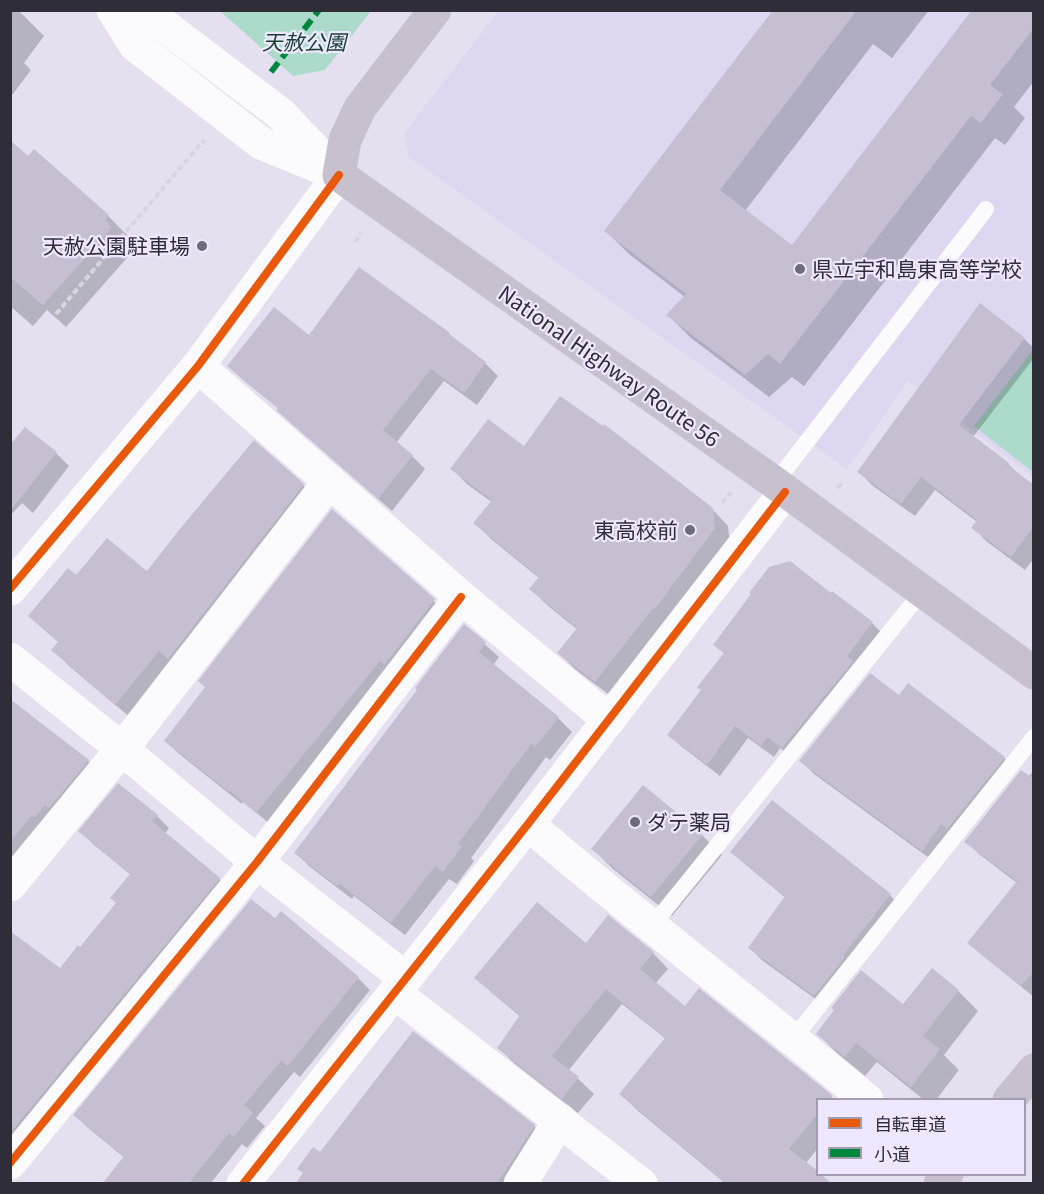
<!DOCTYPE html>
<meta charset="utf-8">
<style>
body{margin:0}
#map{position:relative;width:1044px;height:1194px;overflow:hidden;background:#e4e0f0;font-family:Georgia,"Noto Sans JP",serif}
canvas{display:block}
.frame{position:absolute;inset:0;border:12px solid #2f2d38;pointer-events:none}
.legend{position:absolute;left:816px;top:1098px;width:210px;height:78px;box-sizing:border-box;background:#ede8ff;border:2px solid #a19daf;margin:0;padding:8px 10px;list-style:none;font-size:18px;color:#2f2d38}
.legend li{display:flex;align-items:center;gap:12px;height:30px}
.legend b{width:30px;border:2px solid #a19daf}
</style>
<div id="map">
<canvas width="1044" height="1194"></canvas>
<div class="frame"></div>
<ul class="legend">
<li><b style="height:8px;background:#e8590c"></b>自転車道</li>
<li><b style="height:8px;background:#00873e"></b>小道</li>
</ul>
</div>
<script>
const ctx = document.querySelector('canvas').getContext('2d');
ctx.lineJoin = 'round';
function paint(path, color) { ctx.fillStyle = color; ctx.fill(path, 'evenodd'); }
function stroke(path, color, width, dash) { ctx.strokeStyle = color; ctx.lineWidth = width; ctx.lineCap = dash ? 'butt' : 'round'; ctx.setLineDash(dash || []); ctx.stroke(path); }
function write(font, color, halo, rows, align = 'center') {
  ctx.font = font + ' Georgia,"Noto Sans JP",serif'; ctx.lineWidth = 4.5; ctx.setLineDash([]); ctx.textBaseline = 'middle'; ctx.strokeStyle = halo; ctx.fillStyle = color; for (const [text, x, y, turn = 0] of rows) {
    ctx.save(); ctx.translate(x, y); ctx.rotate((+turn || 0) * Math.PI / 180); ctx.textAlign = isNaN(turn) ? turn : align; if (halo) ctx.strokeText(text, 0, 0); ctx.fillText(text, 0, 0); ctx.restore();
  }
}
paint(new Path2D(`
 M498,11H1033V477L908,381L847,469L409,157L404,134Z`), '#ddd7f2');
paint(new Path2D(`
 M220,11H371L325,70L293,76Z
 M1033,350V472L974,426Z`), '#addbcb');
paint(new Path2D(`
 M10,10H17L22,14L44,36L24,63L31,70L10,98Z
 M775,10H929L892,58L873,44L745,211L792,247L1034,10V81L1014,107L1025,118L1005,145L995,138L804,386L792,377L769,397L691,338L668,315L685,297L629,254L606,231Z
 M10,142L29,158L34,151L108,216L131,239L127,243L134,250L66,327L47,310L33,326L10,306Z
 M359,269L449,334L457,341L485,363L498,376L477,405L444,381L396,443L412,456L425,469L392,511L291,423L279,409L242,379L229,366L310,337Z
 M1024,339L1034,348V358L973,437L1008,464L1034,488V558L1025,570L986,541L973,527L977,522L935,490L915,516L873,486L859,472Z
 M10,448L56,453L69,466L33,513L22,503L10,516Z
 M524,448L712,509L728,526L730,544L612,697L575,669L559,653L578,630L547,605L531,589L539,578L491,539L475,523L492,502L468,485L452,469Z
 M303,485L318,500L131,718L68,665L54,650L59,643L30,616L76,577L147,573Z
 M332,511L447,613L270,824L243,802L242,804L178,753L166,741L206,687Z
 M872,623L884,635L795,759L780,748L774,757L748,738L720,776L682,747L669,735L703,690L725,654L715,645Z
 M464,626L499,657L493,665L558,718L572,732L550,760L546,757L471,858L474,861L457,884L449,879L405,935L354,896L352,899L309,866L296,853L419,690Z
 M899,697L1004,758L1017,771L936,863L814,774L801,761Z
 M10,701L88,761L102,776L10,870Z
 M1034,771V997L982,955L969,943L1017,883L979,854L966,841Z
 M157,816L169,828L165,834L219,879L232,891L10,1161V932L60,970L80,949L118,904L131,875L93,844L80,831Z
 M702,835L722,855L672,916L613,869L593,849Z
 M732,852L890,895L903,909L855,970L857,972L828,1008L763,961L749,947L786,898L746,865Z
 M281,913L358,978L370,990L300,1077L294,1072L256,1118L265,1126L247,1148L242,1144L210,1184H104L125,1158L87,1127L75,1115Z
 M587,945L653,953L668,969L655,984L685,1008L831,1096L834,1100H818V1148L806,1163L818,1174L830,1184H726L637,1110L621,1094L666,1039L622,1004L569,1070L594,1094L578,1113L514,1063L499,1048L521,1017L492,993L476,978Z
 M932,971L958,991L978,1011L944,1055L959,1070L936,1100H924L877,1062L865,1076L837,1053L818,1034L903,1007Z
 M534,1126L554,1146L531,1184H299L320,1154Z`), '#0003');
paint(new Path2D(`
 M773,10H857L720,190L792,245L972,10H1034V28L990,85L1003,94L981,123L971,116L780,364L768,354L745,375L666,315L686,294L604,231Z
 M10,140L28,156L34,149L109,215L105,220L112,227L43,305L10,277Z
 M359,267L450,333L449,334L486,362L464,393L431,369L383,430L413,455L378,499L276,410L278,408L227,366L274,307L309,335Z
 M980,303L1025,338L959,425L1009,463L1007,465L1034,485V526L1011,557L971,528L977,520L921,477L901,504L857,472Z
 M560,396L603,426L604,424L713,508L715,528L655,609L653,608L595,682L557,653L577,628L529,589L539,577L473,523L492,500L450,469L488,419L524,446Z
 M25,427L57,452L10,511V445Z
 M254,440L304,484L168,659L159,651L115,705L84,679L85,678L51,650L58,642L28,616L68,568L76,575L107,538L147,571L179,530Z
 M332,509L435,599L385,664L380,661L256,813L230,791L229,792L164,741L205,687L198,681Z
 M790,561L831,593L832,591L873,622L847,656L853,661L782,748L767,737L761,746L735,726L707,765L667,735L701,690L697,687L724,653L713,645L751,594L749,593L769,567Z
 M464,624L486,642L479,652L559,717L535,747L531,744L458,844L462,846L443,872L435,866L391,923L340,884L337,886L294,853L417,690L415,688Z
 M870,673L899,695L908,683L1005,757L947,829L941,824L922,851L799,761Z
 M10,699L89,760L49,808L45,805L35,817L32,815L10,842Z
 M1021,770L1034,779V971L1021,986L967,943L1017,881L964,842Z
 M118,783L158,815L152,821L220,878L10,1133V931L60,968L78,945L80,947L116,903L110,898L130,874L78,831Z
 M643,785L703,834L651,897L591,849Z
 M772,800L891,894L843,955L845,957L814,996L748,948L785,896L730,852Z
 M251,899L275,918L281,911L359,977L288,1066L281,1061L244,1105L253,1113L234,1137L229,1133L188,1184H102L124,1156L73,1115Z
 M537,902L586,943L608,915L654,952L640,969L685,1006L699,988L832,1095L829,1100H818V1113L789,1149L818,1171V1174H821L832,1184H727L619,1094L665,1038L606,989L552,1056L579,1077L562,1099L497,1048L520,1015L474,978Z
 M932,968L959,990L923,1036L940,1049L911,1087L856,1043L845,1057L816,1034L834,1010L831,1008L861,970L903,1004Z
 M413,1031L535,1125L506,1170L496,1184H295L303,1173L297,1169L313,1147L320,1152Z`), '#c7bed2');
stroke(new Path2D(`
 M355,242L361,233
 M56,314L204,140
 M838,488L843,481
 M722,503L731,492`), '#d7d6db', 4, [6, 3]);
stroke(new Path2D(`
 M775,483L986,209
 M652,926L922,592
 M793,1039L1034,737`), '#fbfafd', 16);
stroke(new Path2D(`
 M113,10L135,45L261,143L339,175
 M139,10L153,17L282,115L332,168
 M198,366L461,597L609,720
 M528,824C639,919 755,1007 867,1100
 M10,885L122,749L330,481
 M395,993L641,1184
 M10,1163L257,862L461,597
 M520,1184L560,1120`), '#fbfafd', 33);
stroke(new Path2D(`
 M10,589L198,366L339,175
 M10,659L122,749L257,862L405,978
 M243,1184L528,824L785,492`), '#fbfafd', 33);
stroke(new Path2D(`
 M435,10L360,108L345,140L339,175L775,483L1034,673
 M1009,1100L1034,1070
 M940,1184L947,1174`), '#c8c1cd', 33);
stroke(new Path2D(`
 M271,72L319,10`), '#00873e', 6, [12, 6]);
stroke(new Path2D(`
 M10,589L198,366L339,175
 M10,1163L257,862L461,597
 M243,1184L528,824L785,492`), '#e8590c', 8);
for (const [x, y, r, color] of [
 [202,246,6,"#6e6c78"],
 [800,269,6,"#6e6c78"],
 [690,530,6,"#6e6c78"],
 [635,822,6,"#6e6c78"]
]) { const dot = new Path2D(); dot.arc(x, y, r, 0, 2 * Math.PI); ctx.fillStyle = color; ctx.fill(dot); stroke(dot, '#ede8ff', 2); }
write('italic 21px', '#183e2d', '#ede8ff', [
 ["天赦公園",304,42]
]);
write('21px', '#2f2d38', '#ede8ff', [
 ["天赦公園駐車場",190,246],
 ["県立宇和島東高等学校",812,269,"left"],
 ["東高校前",678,530],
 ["ダテ薬局",647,822,"left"]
], 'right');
write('21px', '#2f2d38', '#ede8ff', [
 ["National Highway Route 56",609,366,35]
]);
</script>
